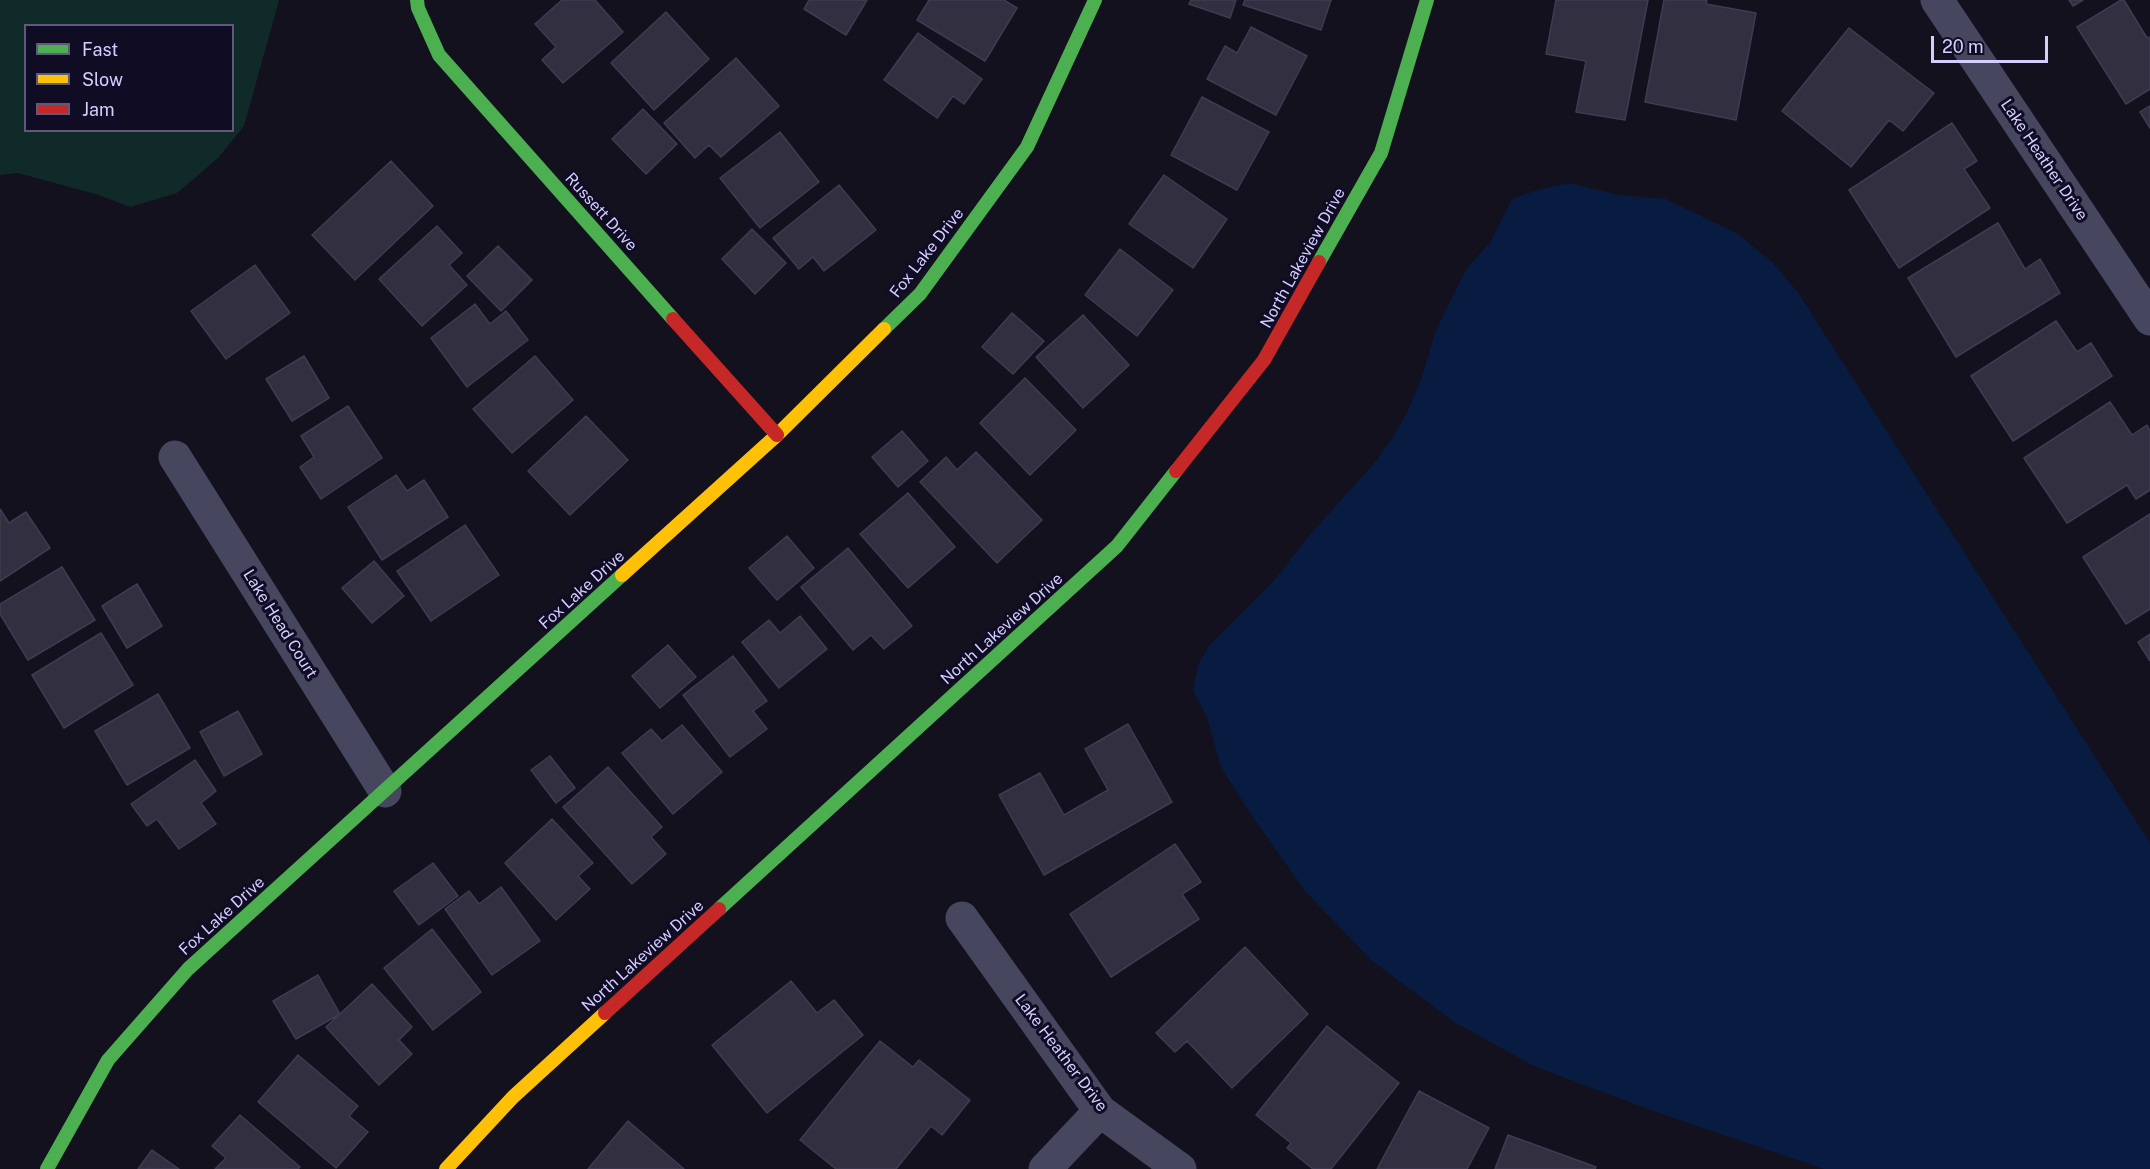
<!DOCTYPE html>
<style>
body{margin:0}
#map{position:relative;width:2150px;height:1169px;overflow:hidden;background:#14111e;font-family:"Public Sans",sans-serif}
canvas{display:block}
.legend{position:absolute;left:24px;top:24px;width:210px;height:108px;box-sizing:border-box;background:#100c23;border:2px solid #5e5a7b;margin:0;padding:8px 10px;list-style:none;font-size:18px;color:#d3ceff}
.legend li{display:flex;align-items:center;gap:12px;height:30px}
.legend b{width:30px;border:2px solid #5e5a7b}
.scale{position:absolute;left:1931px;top:36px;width:117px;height:27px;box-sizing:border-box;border:3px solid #d3ceff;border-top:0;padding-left:8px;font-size:18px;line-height:21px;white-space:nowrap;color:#d3ceff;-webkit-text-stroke:4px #100c23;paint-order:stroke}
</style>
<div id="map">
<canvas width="2150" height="1169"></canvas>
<ul class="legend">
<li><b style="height:8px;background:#4caf50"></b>Fast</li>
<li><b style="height:8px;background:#ffc107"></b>Slow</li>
<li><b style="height:8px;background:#c62828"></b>Jam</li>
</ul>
<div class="scale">20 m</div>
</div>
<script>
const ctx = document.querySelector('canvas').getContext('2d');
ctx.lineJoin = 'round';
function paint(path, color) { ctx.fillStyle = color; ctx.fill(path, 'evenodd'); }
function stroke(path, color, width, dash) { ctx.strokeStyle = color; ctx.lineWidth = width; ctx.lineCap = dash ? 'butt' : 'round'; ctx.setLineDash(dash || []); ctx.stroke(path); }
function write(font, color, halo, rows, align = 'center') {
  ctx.font = font + ' "Public Sans",sans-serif'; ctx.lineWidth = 6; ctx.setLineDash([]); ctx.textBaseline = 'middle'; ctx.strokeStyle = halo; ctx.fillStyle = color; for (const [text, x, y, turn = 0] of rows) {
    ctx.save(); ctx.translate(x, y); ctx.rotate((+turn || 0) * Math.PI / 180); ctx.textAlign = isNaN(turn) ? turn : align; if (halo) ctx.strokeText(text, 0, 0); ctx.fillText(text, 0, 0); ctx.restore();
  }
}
paint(new Path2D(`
 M0,0H279L244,126L218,158L177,193L130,207L99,195L18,173L0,175ZM26,26H232V130H26Z`), '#102a2a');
paint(new Path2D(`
 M1569,183L1620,195L1666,199L1738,234L1773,263L1797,291L2150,843V1169H1824L1659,1113L1536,1067L1454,1022L1371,960L1305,891L1250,813L1221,767L1207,717L1193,691L1198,665L1209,646L1273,582L1308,537L1377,460L1393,437L1407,412L1421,380L1435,333L1466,269L1490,243L1512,199L1537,190Z`), '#071c40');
const building = new Path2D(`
 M562,0H595L623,32L563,83L542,60L556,47L535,24Z
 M809,0H867L846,35L804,9Z
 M929,0H1004L1017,8L985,61L917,20Z
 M1191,0H1236L1230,18L1189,4Z
 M1245,0H1331L1321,30L1243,5Z
 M1556,0H1648L1625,120L1576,112L1586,61L1546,54Z
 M1664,0H1707L1706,4L1756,13L1736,120L1645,102Z
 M2069,0H2083L2073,6Z
 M2121,0H2124L2147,38L2150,37V89L2126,104L2077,27Z
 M666,12L709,59L654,110L611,63Z
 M1251,27L1307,56L1276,115L1207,79L1225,46L1237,53Z
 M1849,28L1934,93L1903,131L1889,120L1851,167L1782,111Z
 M918,33L982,79L964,104L953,96L937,118L884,80Z
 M736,58L779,106L721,157L709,145L695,158L664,123Z
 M1202,97L1269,132L1237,190L1171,155Z
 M2150,106V128L2140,112Z
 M643,109L677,144L646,174L612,139Z
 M1952,123L1977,161L1964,169L1990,208L1899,268L1849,190Z
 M780,132L819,182L760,228L720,178Z
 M391,161L433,206L355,280L312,235Z
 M1164,175L1227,219L1193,268L1129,224Z
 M839,185L876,230L824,271L813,257L799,269L773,238Z
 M1998,223L2025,269L2040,259L2060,293L1956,357L1908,278Z
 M437,226L462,253L449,265L467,285L422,326L379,279Z
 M752,229L786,263L755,294L722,259Z
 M498,246L532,280L501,311L467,276Z
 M1120,249L1173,290L1137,336L1085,295Z
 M255,265L290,313L226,359L191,311Z
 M475,304L490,324L506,311L528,340L467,387L431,338Z
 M1012,313L1044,341L1013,374L982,347Z
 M1083,315L1129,365L1083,408L1036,357Z
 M2056,321L2077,352L2091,343L2112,376L2013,441L1971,376Z
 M304,356L329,398L292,421L266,379Z
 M535,356L573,400L512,453L473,409Z
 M1025,378L1076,430L1030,475L980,423Z
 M2110,402L2132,435L2147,425L2150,431V490L2136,499L2127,485L2067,523L2024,458Z
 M348,406L382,458L321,499L300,467L314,457L301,436Z
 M586,416L628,460L570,515L528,471Z
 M902,431L928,461L898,487L872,457Z
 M976,452L1042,520L997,563L920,482L946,457L957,470Z
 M396,475L407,491L424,480L448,517L382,560L348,507Z
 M908,493L955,547L908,588L860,534Z
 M0,509L9,523L26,512L50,548L0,581Z
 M2150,514V609L2126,624L2083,557Z
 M465,525L499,575L431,621L397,571Z
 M787,536L814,568L777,600L749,568Z
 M848,548L912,626L884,649L871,635L853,650L801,587Z
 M374,561L404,596L372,623L342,588Z
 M62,567L95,620L28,660L0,614V604Z
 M137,584L162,626L127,648L102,606Z
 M800,616L827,649L779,688L742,642L769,620L780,633Z
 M101,633L133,685L64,728L32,675Z
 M2150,634V661L2138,642Z
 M668,645L696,677L660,708L632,676Z
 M733,656L767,701L753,711L767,729L730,757L683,695Z
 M158,694L190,748L127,785L95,731Z
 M238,711L262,754L224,776L200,732Z
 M1128,724L1172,802L1044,875L999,795L1040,773L1064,815L1108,790L1085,749Z
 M682,725L722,772L673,814L622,753L651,729L662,741Z
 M550,756L575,788L556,803L531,770Z
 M195,760L216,791L201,803L216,824L179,849L157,819L147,826L131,804Z
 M608,767L662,827L651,837L666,854L632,884L563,807Z
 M552,819L593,863L578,876L590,889L556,920L505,863Z
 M1175,844L1201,882L1182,894L1199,919L1111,977L1070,914Z
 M433,863L458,896L419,925L394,891Z
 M501,887L540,941L492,975L445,909L469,891L479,904Z
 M432,929L481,992L433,1030L384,968Z
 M1245,947L1308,1014L1232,1088L1187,1041L1175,1052L1156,1033Z
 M318,975L340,1014L296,1039L273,1001Z
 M791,981L817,1013L834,1000L863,1035L767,1113L712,1045Z
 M372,984L412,1027L399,1040L412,1054L379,1085L326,1027Z
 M1327,1026L1399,1083L1331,1169H1313L1287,1148L1291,1143L1256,1115Z
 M880,1041L913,1067L919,1060L970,1100L942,1135L931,1126L896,1169H836L800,1140Z
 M298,1055L358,1106L349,1116L368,1132L336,1168L258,1102Z
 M1419,1091L1489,1128L1467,1169H1377Z
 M240,1115L300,1167L298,1169H215L226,1158L212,1146Z
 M628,1121L684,1169H588Z
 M1508,1135L1596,1167L1595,1169H1495Z
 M152,1150L179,1169H138Z`);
paint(building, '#322f41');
stroke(building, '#3f3b52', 1.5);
stroke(new Path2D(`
 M1937,0L2150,319
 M175,457L385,791
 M962,918L1100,1111L1180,1169
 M1045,1169L1100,1111`), '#46465f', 33);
stroke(new Path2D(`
 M417,0L418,8L439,55L673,319
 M1319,262L1381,153L1427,0
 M884,329L920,294L1027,147L1095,0
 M719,909L1117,546L1176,471
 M47,1169L108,1060L188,969L622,575`), '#4caf50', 14);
stroke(new Path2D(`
 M622,575L777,435L884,329
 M446,1169L513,1097L605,1013`), '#ffc107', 14);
stroke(new Path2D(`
 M673,319L777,435
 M1176,471L1264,360L1319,262
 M605,1013L719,909`), '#c62828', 14);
write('16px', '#d3ceff', '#100c23', [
 ["Lake Heather Drive",2044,160,56],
 ["Russett Drive",601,212,48],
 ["Fox Lake Drive",927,253,-52],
 ["North Lakeview Drive",1303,258,-61],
 ["Fox Lake Drive",582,590,-42],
 ["Lake Head Court",280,624,58],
 ["North Lakeview Drive",1002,629,-42],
 ["Fox Lake Drive",222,916,-42],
 ["North Lakeview Drive",643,956,-42],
 ["Lake Heather Drive",1061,1053,53]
]);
</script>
